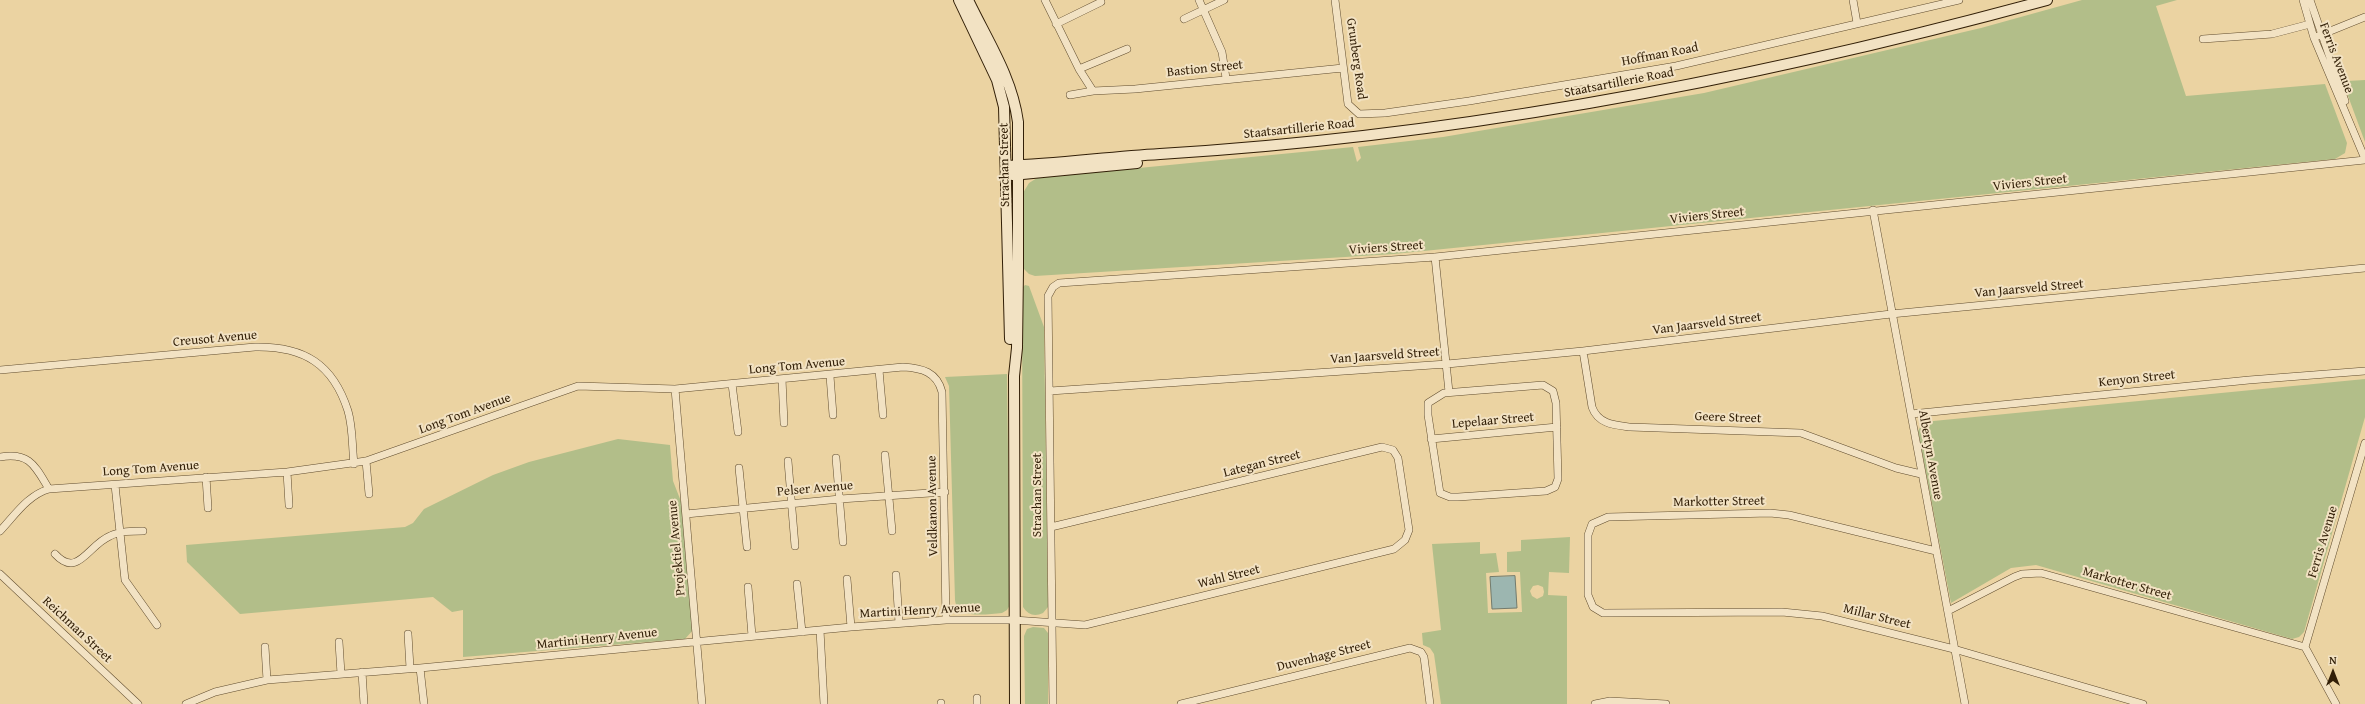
<!DOCTYPE html>
<style>
body{margin:0}
#map{position:relative;width:2365px;height:704px;overflow:hidden;background:#ebd3a2;font-family:"Gentium Book Plus",serif}
canvas{display:block}
.north{position:absolute;left:2313px;top:652px;width:40px;height:40px;-webkit-text-stroke:3px #f2e2c3;paint-order:stroke;rotate:0deg;font-size:11px;font-weight:700;line-height:16px;text-align:center;color:#321f07}
.north::after{content:'';display:block;margin:auto;width:14px;height:18px;background:#321f07;clip-path:polygon(50% 0,100% 100%,50% 72%,0 100%)}
</style>
<div id="map">
<canvas width="2365" height="704"></canvas>
<div class="north">N</div>
</div>
<script>
const ctx = document.querySelector('canvas').getContext('2d');
ctx.lineJoin = 'round';
function paint(path, color) { ctx.fillStyle = color; ctx.fill(path, 'evenodd'); }
function stroke(path, color, width, dash) { ctx.strokeStyle = color; ctx.lineWidth = width; ctx.lineCap = dash ? 'butt' : 'round'; ctx.setLineDash(dash || []); ctx.stroke(path); }
function write(font, color, halo, rows, align = 'center') {
  ctx.font = font + ' "Gentium Book Plus",serif'; ctx.lineWidth = 4; ctx.setLineDash([]); ctx.textBaseline = 'middle'; ctx.strokeStyle = halo; ctx.fillStyle = color; for (const [text, x, y, turn = 0] of rows) {
    ctx.save(); ctx.translate(x, y); ctx.rotate((+turn || 0) * Math.PI / 180); ctx.textAlign = isNaN(turn) ? turn : align; if (halo) ctx.strokeText(text, 0, 0); ctx.fillText(text, 0, 0); ctx.restore();
  }
}
paint(new Path2D(`
 M2082,0H2177L2156,6L2186,96L2325,84L2347,143L2345,153L2335,159L1394,254L1035,276L1029,274L1023,268V193L1029,183L1037,178L1353,147L1357,162L1361,158L1358,147L1443,137L1704,93L1981,28Z
 M2365,80V142L2344,85L2347,81Z
 M1025,285L1029,286L1044,327L1048,607L1043,613C1035,617 1028,615 1023,607L1022,288Z
 M1007,374L1010,605L1007,610L1002,613C987,614 957,620 955,600L949,386L945,377Z
 M2365,379V417L2304,632L2299,637L2292,639L2036,565L2011,568L1951,603L1918,431L1923,422Z
 M618,439L670,445L673,481L682,504L693,630L685,639L463,657V610L452,612L433,597L240,614L187,562L186,545L405,527L413,523L424,509L493,475L529,462Z
 M1570,537L1569,573L1549,572L1548,595L1567,596V704H1441L1434,654L1430,648L1423,645L1422,633L1441,630L1432,544L1480,542V554L1496,553L1499,572L1486,573L1488,613L1522,612L1520,572H1507V552L1521,551V540ZM1538,585L1543,587L1544,592L1543,596L1537,599L1532,596L1530,591L1533,586Z
 M1033,627L1044,628L1048,633V704H1025L1024,636L1027,629Z`), '#b2be89');
const water = new Path2D(`
 M1515,576L1517,608L1492,609L1490,577Z`);
paint(water, '#9cb6b0');
stroke(water, '#727a6c', 1);
const street = new Path2D(`
 M1045,0L1079,69L1093,91
 M1199,0L1222,52L1226,78
 M1335,0L1348,104L1359,114L1385,113L1469,101L1676,66L1959,0
 M1853,0L1857,23
 M2303,0L2314,38L2365,159
 M2310,0L2345,101
 M1184,19L1224,0
 M1056,24L1101,2
 M2318,36L2365,17
 M2203,39L2272,34L2310,24
 M1079,69L1127,49
 M1070,95L1093,91L1135,89L1343,68
 M1873,210L1965,704
 M1435,257L1449,392
 M1583,351L1592,407C1598,424 1614,425 1630,427L1801,433L1896,468L1921,474
 M0,370L255,347C304,346 333,364 348,411C353,428 352,447 354,464
 M879,370L883,415
 M830,376L833,415
 M782,379L784,423
 M732,384L738,432
 M1543,385L1553,391L1556,403L1558,479L1555,487L1546,491L1458,497H1450L1440,493L1428,415V403L1444,393Z
 M675,389L702,704
 M1050,391L1447,364L1583,351L1891,314L2365,268
 M1911,414L2249,380L2365,371
 M1431,439L1557,427
 M885,455L892,531
 M0,457C30,452 35,466 49,489
 M836,458L843,542
 M366,461L369,494
 M788,461L795,546
 M739,468L747,547
 M287,472L289,505
 M206,477L208,508
 M115,485L125,580L157,625
 M686,514L840,499L945,492
 M0,531C15,515 28,495 49,489L287,472L366,461L578,386L675,389L903,367C922,368 937,372 942,392L946,620
 M1936,551L1789,515L1770,513L1608,517L1592,524L1588,535V595L1593,607L1603,613L1782,612L1822,616L1954,649L2143,704
 M55,554C78,579 88,545 110,536C120,531 132,531 143,531
 M0,574L138,704
 M896,575L899,623
 M847,579L851,627
 M797,584L802,632
 M748,587L752,636
 M1948,611L2014,577L2022,574L2041,573L2305,647
 M820,630L824,704
 M408,634L410,668
 M339,642L341,674
 M265,647L267,680
 M2305,647L2365,443
 M2305,647L2336,704
 M420,668L424,704
 M362,672L364,704
 M186,704L215,692L267,680L420,668L851,627L946,620H1014L1085,625L1394,549L1405,540L1409,530L1398,458L1393,450L1382,447L1051,527
 M941,704V703
 M977,704V698
 M1053,704L1048,296L1053,287L1059,283L1435,257L2365,160
 M1181,704L1410,648L1421,652L1424,657L1430,704
 M1595,704L1610,701L1666,704`);
const secondary = new Path2D(`
 M959,0L997,80L1004,107L1010,339
 M968,0C987,40 1012,77 1018,122V270L1017,348L1014,376L1015,704
 M1007,166C1058,164 1109,157 1160,154C1460,136 1758,79 2047,0
 M1012,175L1137,163`);
stroke(street, '#604c2e', 8);
stroke(secondary, '#321f07', 12);
stroke(street, '#f2e2c3', 7);
stroke(secondary, '#f2e2c3', 10);
write('13px', '#321f07', '#f2e2c3', [
 ["Hoffman Road",1660,55,-11],
 ["Ferris Avenue",2336,58,69],
 ["Grunberg Road",1356,59,82],
 ["Bastion Street",1205,69,-6],
 ["Staatsartillerie Road",1619,83,-11],
 ["Staatsartillerie Road",1299,129,-6],
 ["Strachan Street",1005,165,-91],
 ["Viviers Street",2030,183,-6],
 ["Viviers Street",1707,216,-6],
 ["Viviers Street",1386,248,-4],
 ["Van Jaarsveld Street",2029,289,-5],
 ["Van Jaarsveld Street",1707,324,-7],
 ["Creusot Avenue",215,339,-5],
 ["Van Jaarsveld Street",1385,356,-4],
 ["Long Tom Avenue",797,366,-5],
 ["Kenyon Street",2137,379,-6],
 ["Long Tom Avenue",465,414,-20],
 ["Geere Street",1728,418,2],
 ["Lepelaar Street",1493,421,-5],
 ["Albertyn Avenue",1930,455,80],
 ["Lategan Street",1262,464,-14],
 ["Long Tom Avenue",151,469,-4],
 ["Pelser Avenue",815,489,-5],
 ["Strachan Street",1038,495,-90],
 ["Markotter Street",1719,502,-1],
 ["Veldkanon Avenue",933,506,-91],
 ["Ferris Avenue",2323,542,-73],
 ["Projektiel Avenue",677,548,-95],
 ["Wahl Street",1229,577,-14],
 ["Markotter Street",2127,584,16],
 ["Martini Henry Avenue",920,611,-3],
 ["Millar Street",1877,617,14],
 ["Reichman Street",77,630,43],
 ["Martini Henry Avenue",597,639,-6],
 ["Duvenhage Street",1324,656,-14]
]);
</script>
